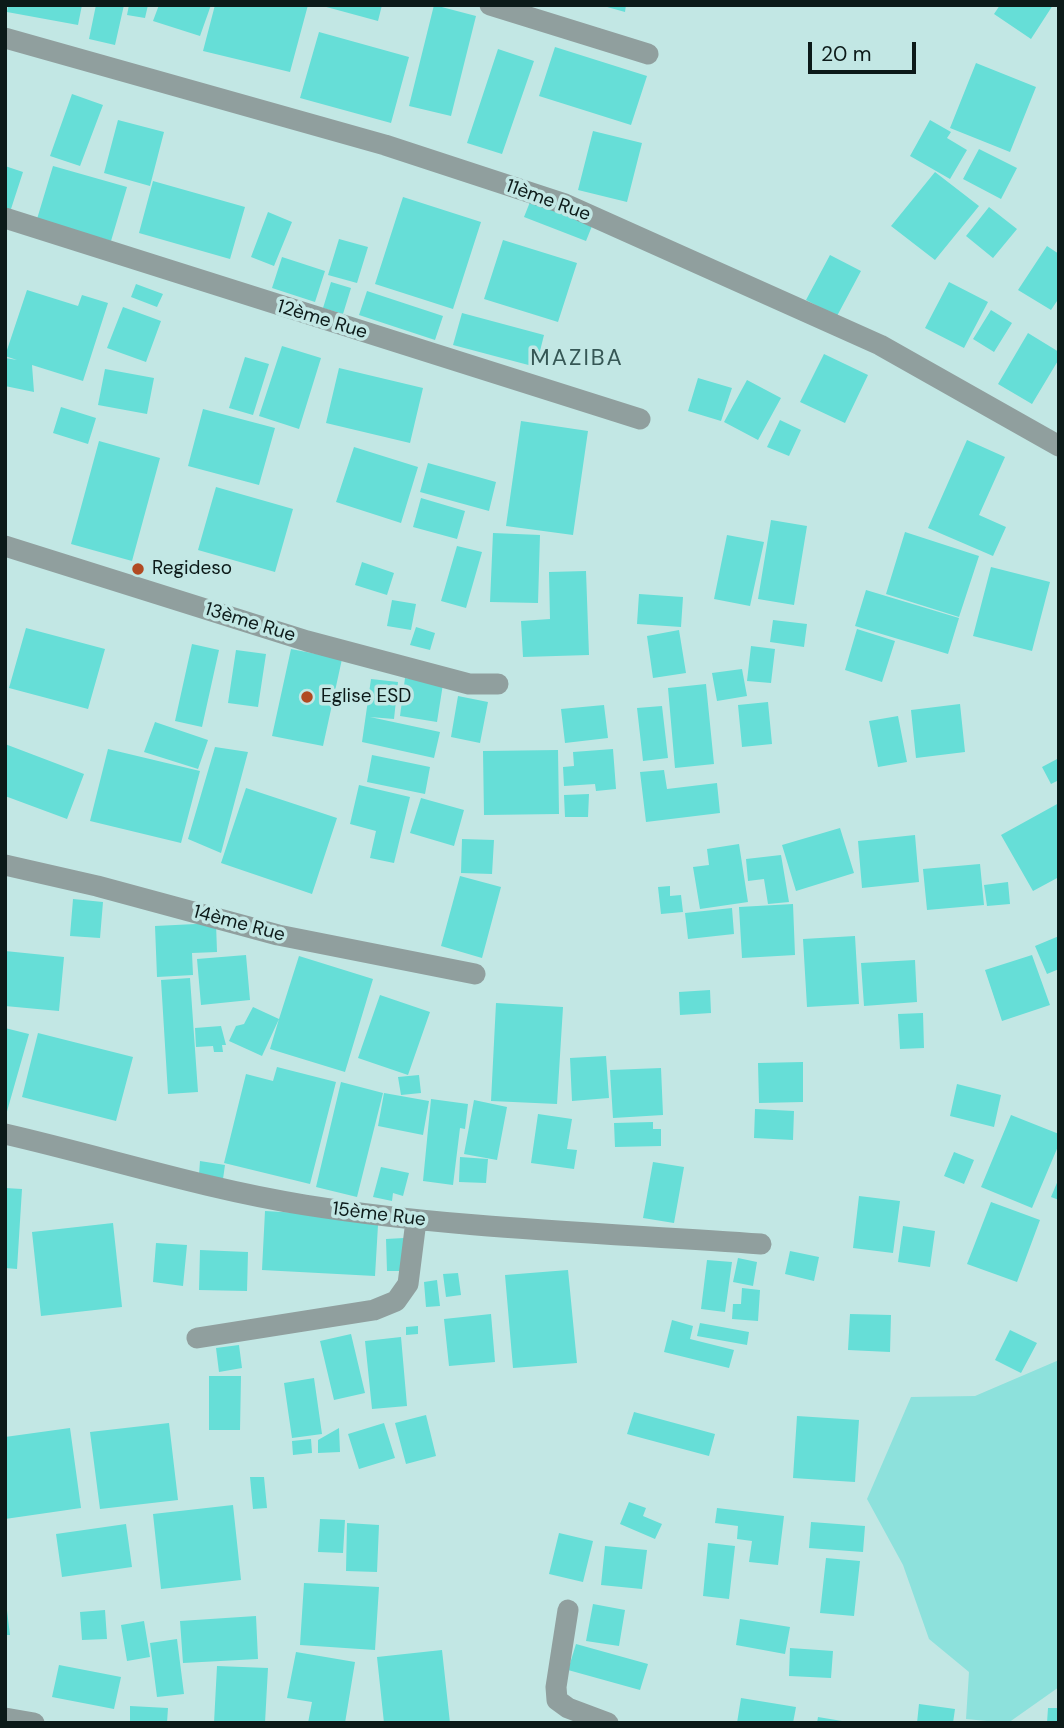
<!DOCTYPE html>
<meta charset="utf-8">
<style>
body{margin:0}
#map{position:relative;width:1064px;height:1728px;overflow:hidden;background:#c2e7e4;font-family:"DM Sans",sans-serif}
canvas{display:block}
.frame{position:absolute;inset:0;border:7px solid #0c1a19;pointer-events:none}
.scale{position:absolute;left:808px;top:42px;width:108px;height:32px;box-sizing:border-box;border:4px solid #0c1a19;border-top:0;padding-left:9px;font-size:21px;line-height:24px;white-space:nowrap;color:#0c1a19;-webkit-text-stroke:5px #c2e7e4;paint-order:stroke}
</style>
<div id="map">
<canvas width="1064" height="1728"></canvas>
<div class="frame"></div>
<div class="scale">20 m</div>
</div>
<script>
const ctx = document.querySelector('canvas').getContext('2d');
ctx.lineJoin = 'round';
function paint(path, color) { ctx.fillStyle = color; ctx.fill(path, 'evenodd'); }
function stroke(path, color, width, dash) { ctx.strokeStyle = color; ctx.lineWidth = width; ctx.lineCap = dash ? 'butt' : 'round'; ctx.setLineDash(dash || []); ctx.stroke(path); }
function write(font, color, halo, rows, align = 'center') {
  ctx.font = font + ' "DM Sans",sans-serif'; ctx.lineWidth = 7; ctx.setLineDash([]); ctx.textBaseline = 'middle'; ctx.strokeStyle = halo; ctx.fillStyle = color; for (const [text, x, y, turn = 0] of rows) {
    ctx.save(); ctx.translate(x, y); ctx.rotate((+turn || 0) * Math.PI / 180); ctx.textAlign = isNaN(turn) ? turn : align; if (halo) ctx.strokeText(text, 0, 0); ctx.fillText(text, 0, 0); ctx.restore();
  }
}
paint(new Path2D(`
 M1059,1360V1687L1008,1723L966,1719L969,1672L929,1639L903,1565L867,1499L911,1397L975,1396Z`), '#8de1dc');
paint(new Path2D(`
 M8,5H82L78,25L7,12Z
 M96,5H124L115,45L89,39Z
 M129,5H148L145,18L127,15Z
 M159,5H211L200,36L153,21Z
 M215,5H308L290,72L203,51Z
 M319,5H382L378,21Z
 M434,5L476,16L451,116L409,106Z
 M600,5H626L625,12Z
 M1000,5H1053L1031,39L994,14Z
 M319,32L409,57L391,123L300,98Z
 M555,47L647,76L631,125L539,96Z
 M498,49L534,61L502,154L467,143Z
 M976,63L1036,87L1010,152L950,128Z
 M72,94L103,105L80,166L50,156Z
 M118,120L164,132L150,186L104,173Z
 M930,120L951,132L947,138L967,150L950,179L910,156Z
 M593,131L642,143L627,202L578,190Z
 M979,149L1017,168L1001,199L963,179Z
 M5,166L23,172L11,209L5,208Z
 M53,166L127,187L111,241L37,219Z
 M935,172L979,206L935,260L891,226Z
 M153,181L245,207L230,259L139,233Z
 M403,197L481,222L453,309L375,284Z
 M532,197L594,221L586,241L524,217Z
 M989,207L1017,229L993,258L966,236Z
 M268,212L292,222L274,266L251,257Z
 M339,239L368,247L357,283L328,275Z
 M503,240L577,263L558,322L484,299Z
 M1047,246L1059,254V298L1051,310L1018,290Z
 M830,255L861,271L837,316L806,300Z
 M282,257L325,271L315,302L272,288Z
 M331,282L351,288L343,314L323,308Z
 M949,282L988,302L964,348L925,328Z
 M136,284L163,294L157,307L131,297Z
 M27,290L78,306L82,295L108,303L83,381L32,365L34,392L5,386V358L17,360L5,356Z
 M367,291L443,316L435,340L359,315Z
 M123,307L161,321L146,362L107,348Z
 M991,310L1012,323L994,352L973,339Z
 M462,313L544,335L536,367L453,345Z
 M1028,333L1059,352V359L1032,404L998,384Z
 M282,346L321,358L299,429L259,416Z
 M824,354L868,375L845,423L800,402Z
 M245,357L269,364L253,415L229,408Z
 M339,368L423,388L410,443L326,423Z
 M105,369L154,378L147,414L98,405Z
 M698,378L732,388L721,421L688,411Z
 M747,380L781,398L758,440L724,422Z
 M61,407L96,418L88,444L53,433Z
 M203,409L275,428L259,485L188,466Z
 M780,420L801,430L789,456L767,447Z
 M521,421L588,431L573,535L506,526Z
 M967,440L1005,457L979,515L1006,527L993,556L928,528Z
 M99,441L160,458L132,561L71,544Z
 M354,447L418,467L401,523L336,502Z
 M428,463L496,482L489,511L420,492Z
 M216,487L293,509L275,572L198,550Z
 M421,498L465,511L457,539L413,527Z
 M771,520L807,526L794,605L758,599Z
 M905,532L979,556L959,617L886,594Z
 M493,533L540,535L538,603L490,602Z
 M727,535L764,542L750,606L714,599Z
 M457,546L482,552L466,608L441,601Z
 M362,562L394,573L387,595L355,585Z
 M991,567L1050,582L1032,651L973,636Z
 M586,571L589,655L523,657L521,621L550,619L549,572Z
 M866,590L959,618L948,654L855,626Z
 M639,594L683,597L681,627L637,624Z
 M392,600L416,604L411,630L387,626Z
 M773,620L807,624L804,647L770,642Z
 M416,627L435,633L430,650L410,645Z
 M26,628L105,649L88,709L9,688Z
 M857,629L895,641L882,682L845,670Z
 M679,630L686,673L653,678L647,636Z
 M192,644L219,650L202,727L175,721Z
 M751,646L775,649L771,683L747,681Z
 M291,649L342,659L323,746L272,736Z
 M236,650L266,654L258,707L228,703Z
 M742,669L747,696L717,701L712,673Z
 M405,678L443,684L437,722L400,716Z
 M371,679L398,682L394,719L370,717L440,732L434,758L362,742Z
 M706,684L714,764L675,768L668,688Z
 M458,696L488,702L480,743L451,737Z
 M768,702L772,744L742,747L738,705Z
 M960,704L965,752L916,758L911,710Z
 M604,705L608,738L565,743L561,709Z
 M662,706L668,758L643,761L637,708Z
 M898,716L907,762L878,767L869,721Z
 M155,722L208,740L198,769L144,752Z
 M5,744L84,774L67,819L5,796Z
 M215,747L248,752L221,853L188,839Z
 M108,749L200,771L181,843L90,821Z
 M613,749L616,789L596,791L595,784L564,786L563,767L574,766L573,752Z
 M558,750L559,814L484,815L483,751Z
 M372,755L430,767L425,794L367,782Z
 M1059,758V780L1051,784L1042,767Z
 M664,770L667,789L717,783L720,813L646,822L640,772Z
 M359,785L410,797L394,863L370,858L376,831L350,824Z
 M246,788L337,818L312,894L221,863Z
 M589,794L588,817H565L564,795Z
 M421,798L464,810L454,846L410,833Z
 M1059,803V877L1033,891L1001,835Z
 M840,828L854,873L796,891L782,845Z
 M915,835L919,882L862,888L858,841Z
 M462,839L494,840L492,874L461,873Z
 M739,844L748,902L700,909L693,867L709,865L707,849Z
 M781,855L789,902L768,904L764,879L748,881L746,859Z
 M980,864L984,905L927,910L923,869Z
 M460,876L501,887L482,958L441,946Z
 M1008,882L1010,904L987,906L984,885Z
 M670,886V896L681,895L683,912L661,914L658,887Z
 M73,899L103,902L100,938L70,936Z
 M793,904L795,955L742,958L739,907Z
 M732,908L734,934L688,939L685,913Z
 M216,923L217,952L192,953L193,975L157,977L155,926Z
 M855,936L859,1004L807,1007L803,939Z
 M1059,936V969L1047,974L1035,946Z
 M5,951L64,957L59,1011L5,1006Z
 M246,955L250,1000L201,1005L197,959Z
 M1032,955L1050,1005L1002,1021L985,970Z
 M299,956L373,979L345,1072L270,1049L279,1019L262,1056L229,1041L236,1026L244,1024L253,1007L279,1019Z
 M915,960L917,1002L864,1006L861,963Z
 M190,978L198,1092L168,1094L161,980Z
 M710,990L711,1013L680,1015L679,992Z
 M380,995L430,1012L408,1075L358,1058Z
 M496,1003L563,1007L557,1104L491,1101Z
 M923,1013L924,1048L900,1049L898,1014Z
 M221,1026L226,1045H222L223,1052H214L213,1046L196,1047L195,1028Z
 M5,1028L29,1034L6,1115H5Z
 M38,1033L133,1057L116,1121L22,1097Z
 M606,1056L609,1098L572,1101L570,1058Z
 M803,1062V1102L759,1103L758,1063Z
 M277,1067L336,1082L310,1184L224,1163L246,1074L273,1081Z
 M661,1068L663,1115L613,1118L610,1070Z
 M419,1075L421,1093L401,1095L398,1077Z
 M341,1082L383,1093L357,1197L316,1187Z
 M957,1084L1001,1095L994,1127L950,1116Z
 M384,1093L429,1101L423,1135L378,1126Z
 M431,1099L468,1104L465,1129L460,1128L453,1185L423,1181Z
 M474,1100L507,1107L497,1160L464,1154Z
 M755,1109L794,1111L793,1140L754,1138Z
 M538,1114L572,1119L567,1149L577,1150L574,1169L531,1163Z
 M1011,1115L1059,1134V1144L1032,1208L981,1187Z
 M653,1122V1129H661V1146L615,1147L614,1123Z
 M954,1152L974,1160L964,1184L944,1176Z
 M460,1157L488,1159L486,1183L459,1182Z
 M200,1161L225,1165L223,1179L199,1175Z
 M653,1162L684,1167L674,1223L643,1218Z
 M381,1167L409,1173L403,1196L393,1193L392,1201L373,1197Z
 M1059,1178V1200L1051,1197Z
 M5,1188L22,1189L17,1269L5,1268Z
 M859,1196L900,1201L893,1253L853,1248Z
 M991,1202L1040,1220L1017,1282L967,1264Z
 M265,1211L367,1217L378,1225L375,1276L262,1270Z
 M113,1223L122,1307L41,1316L32,1232Z
 M903,1226L935,1231L930,1267L898,1262Z
 M404,1238L405,1271H387L386,1239Z
 M156,1243L187,1245L183,1286L153,1282Z
 M200,1250L248,1252L247,1291L199,1290Z
 M790,1251L819,1257L814,1281L785,1274Z
 M738,1258L757,1262L753,1286L733,1282Z
 M707,1260L732,1262L725,1312L701,1309Z
 M568,1270L577,1363L513,1368L505,1275Z
 M458,1273L461,1295L446,1297L443,1274Z
 M437,1280L440,1306L426,1307L424,1282Z
 M742,1288L760,1290L758,1321L732,1319L733,1304H741Z
 M491,1314L495,1362L449,1366L444,1319Z
 M850,1314L891,1315L890,1352L848,1350Z
 M672,1320L693,1326L690,1339L734,1350L729,1368L664,1352Z
 M700,1323L749,1332L747,1345L697,1336Z
 M418,1326V1334L406,1335V1327Z
 M1010,1330L1037,1343L1021,1373L995,1360Z
 M351,1334L365,1393L334,1400L320,1341Z
 M401,1337L407,1406L372,1409L365,1341Z
 M239,1345L242,1368L219,1372L216,1348Z
 M209,1376H241L240,1430H209Z
 M314,1378L322,1434L292,1438L284,1383Z
 M634,1412L715,1434L709,1456L627,1434Z
 M426,1415L436,1456L406,1464L395,1423Z
 M797,1416L859,1420L855,1482L793,1478Z
 M169,1423L178,1500L100,1509L90,1432Z
 M384,1423L395,1458L359,1469L348,1434Z
 M70,1428L81,1508L5,1519V1437Z
 M339,1428L340,1452L318,1453V1440Z
 M311,1439L312,1453L293,1455L292,1441Z
 M250,1477H264L267,1508L253,1509Z
 M629,1502L646,1508L643,1516L662,1524L655,1539L620,1524Z
 M233,1505L241,1580L161,1589L153,1514Z
 M717,1508L784,1516L778,1565L749,1562L752,1541L737,1539L738,1526L715,1523Z
 M320,1519L345,1520L343,1553L318,1552Z
 M811,1522L865,1526L863,1552L809,1548Z
 M347,1523L379,1525L377,1572L346,1571Z
 M126,1524L132,1567L62,1577L56,1534Z
 M559,1533L593,1541L583,1582L549,1574Z
 M708,1543L735,1546L729,1599L703,1596Z
 M605,1546L647,1550L642,1589L601,1585Z
 M826,1558L860,1561L854,1616L820,1613Z
 M304,1583L379,1587L375,1650L300,1645Z
 M5,1594L10,1635H5Z
 M593,1604L625,1610L619,1646L586,1641Z
 M105,1610L107,1639L82,1640L80,1612Z
 M256,1616L258,1659L183,1663L180,1621Z
 M740,1619L790,1627L785,1654L736,1645Z
 M144,1621L150,1657L127,1661L121,1625Z
 M177,1639L184,1694L157,1697L150,1643Z
 M576,1644L648,1664L640,1690L568,1670Z
 M790,1648L833,1651L831,1678L789,1676Z
 M442,1650L450,1723H384L377,1657Z
 M296,1652L355,1662L345,1723H308L312,1702L287,1698Z
 M59,1665L121,1677L114,1709L52,1697Z
 M217,1666L268,1668L265,1723H214Z
 M741,1698L796,1707L793,1723H737Z
 M919,1704L955,1709L953,1723H917Z
 M130,1706L168,1708L167,1723H130Z
 M1048,1708H1059V1723H1047Z
 M818,1717L842,1721V1723H817Z`), '#66ded7');
stroke(new Path2D(`
 M490,5L648,54
 M5,38L385,145L565,204L880,345L1059,446
 M5,218L640,419
 M5,546L307,641L469,684H498
 M5,865L97,886L278,935L475,974
 M5,1134C105,1157 204,1189 305,1205C456,1229 609,1233 761,1244
 M197,1338L374,1310L396,1301L408,1284L416,1221
 M568,1610L556,1687L557,1700L568,1708L608,1723
 M5,1718L34,1723`), '#909f9e', 21);
for (const [x, y, r, color] of [
 [138,569,7,"#b14a22"],
 [307,697,7,"#b14a22"]
]) { const dot = new Path2D(); dot.arc(x, y, r, 0, 2 * Math.PI); ctx.fillStyle = color; ctx.fill(dot); stroke(dot, '#c2e7e4', 2.5); }
write('19px', '#0c1a19', '#c2e7e4', [
 ["11ème Rue",548,201,20],
 ["12ème Rue",322,320,17],
 ["13ème Rue",250,623,17],
 ["14ème Rue",239,924,15],
 ["15ème Rue",379,1215,7]
]);
write('19px', '#0c1a19', '#c2e7e4', [
 ["Regideso",152,569],
 ["Eglise ESD",321,697]
], 'left');
ctx.letterSpacing = '2px';
write('23px', '#365755', '#c2e7e4', [
 ["MAZIBA",577,359]
]);
ctx.letterSpacing = '0px';
</script>
